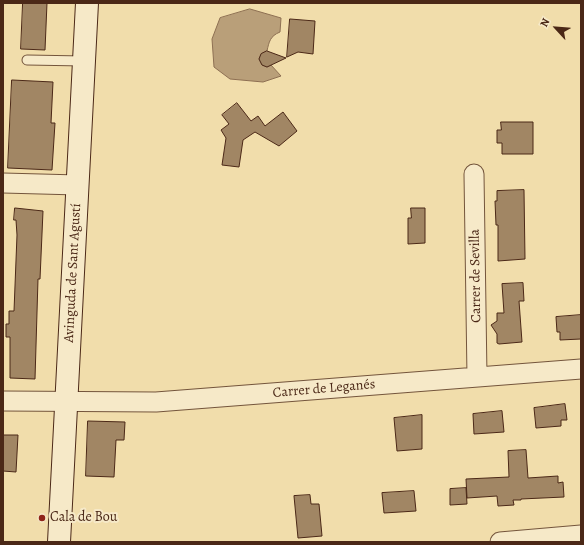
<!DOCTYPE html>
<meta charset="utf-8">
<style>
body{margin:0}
#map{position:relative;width:584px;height:545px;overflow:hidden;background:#f1ddab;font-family:Alegreya,serif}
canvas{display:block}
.frame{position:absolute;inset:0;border:4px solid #4b2817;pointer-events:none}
.north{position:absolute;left:536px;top:8px;width:40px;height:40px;-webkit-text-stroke:3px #f6e9c8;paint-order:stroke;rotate:296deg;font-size:11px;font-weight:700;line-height:16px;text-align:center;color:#4b2817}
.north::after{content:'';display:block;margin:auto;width:14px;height:18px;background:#4b2817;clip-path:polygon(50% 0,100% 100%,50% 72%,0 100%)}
</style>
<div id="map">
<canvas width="584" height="545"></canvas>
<div class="frame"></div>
<div class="north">N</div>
</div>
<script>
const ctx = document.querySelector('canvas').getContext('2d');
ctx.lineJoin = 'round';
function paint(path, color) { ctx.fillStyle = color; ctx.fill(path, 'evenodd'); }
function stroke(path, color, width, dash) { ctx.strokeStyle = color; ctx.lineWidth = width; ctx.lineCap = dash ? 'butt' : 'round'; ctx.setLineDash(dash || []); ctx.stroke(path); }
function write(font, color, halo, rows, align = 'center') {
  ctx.font = font + ' Alegreya,serif'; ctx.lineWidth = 4; ctx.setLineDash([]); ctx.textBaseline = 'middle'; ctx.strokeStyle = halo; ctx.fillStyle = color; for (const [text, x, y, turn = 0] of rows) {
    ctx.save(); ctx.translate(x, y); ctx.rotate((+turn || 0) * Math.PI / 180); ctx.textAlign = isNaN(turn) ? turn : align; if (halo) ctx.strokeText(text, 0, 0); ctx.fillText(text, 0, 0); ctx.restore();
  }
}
const water = new Path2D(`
 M250,9L281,18L280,32C270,36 269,42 267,51L261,54L259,59L262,65L267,67L271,65L281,76L263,82L230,79L214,67L212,39L220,18Z`);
paint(water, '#b99f79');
stroke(water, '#8d6f52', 1);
const building = new Path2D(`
 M23,3H47L45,50L21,49Z
 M290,19L315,21L313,54L298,52L287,57Z
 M267,51L286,58L267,67L262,65L259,59L261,54Z
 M12,80L53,82L51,123H55L52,170L8,168Z
 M237,103L251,121L258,116L265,126L283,112L297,131L279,146L255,132L243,140L239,167L222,165L226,138L221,130L229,124L222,115Z
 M501,122H533V154H502V143H497V130H501Z
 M524,190L525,259L498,261V225H496L495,201H497V191Z
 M15,208L43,211L40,279H38L35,379L10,378V337H6V324H9V311H14L17,235L16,220H14Z
 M411,208H425V243L408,244V218H411Z
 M523,283L524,301H519L522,342L499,344L497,343V334L491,325L497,321V313H504L502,284Z
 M581,315V339L560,340V332H557L556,317Z
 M565,404L567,420H561V426L536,428L534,408Z
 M502,411L504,432L474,434L473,414Z
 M422,415V449L397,451L394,418Z
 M88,421L125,422L124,440H116L114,477L86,476Z
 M3,435H18L16,472L3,471Z
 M526,450L528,478L558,476V483L563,482L564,497L521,499V500H513L514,505L498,506L497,496L467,498L466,479L509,477L508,451Z
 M466,488L467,504L450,505V489Z
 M414,491L416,511L384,513L382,493Z
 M310,495L311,504H319L322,536L298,538L294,496Z`);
paint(building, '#a18664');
stroke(building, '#4b2817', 1);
const lane = new Path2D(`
 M27,60L84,61`);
const street = new Path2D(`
 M474,174L477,377
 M3,183L78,185
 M3,401L156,402L581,369
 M500,542L581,535`);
const secondary = new Path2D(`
 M59,542L87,3`);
stroke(lane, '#74553c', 11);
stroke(street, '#74553c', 21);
stroke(secondary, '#4b2817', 24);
stroke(lane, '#f6e9c8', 9);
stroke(street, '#f6e9c8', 19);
stroke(secondary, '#f6e9c8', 22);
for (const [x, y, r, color] of [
 [42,518,4,"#8f2418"]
]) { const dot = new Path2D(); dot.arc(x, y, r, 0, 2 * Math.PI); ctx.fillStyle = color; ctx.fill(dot); stroke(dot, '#f6e9c8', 1.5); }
write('14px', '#4b2817', '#f6e9c8', [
 ["Avinguda de Sant Agustí",73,273,-87],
 ["Carrer de Sevilla",476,276,-91],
 ["Carrer de Leganés",324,389,-5]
]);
write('14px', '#4b2817', '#f6e9c8', [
 ["Cala de Bou",50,518]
], 'left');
</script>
